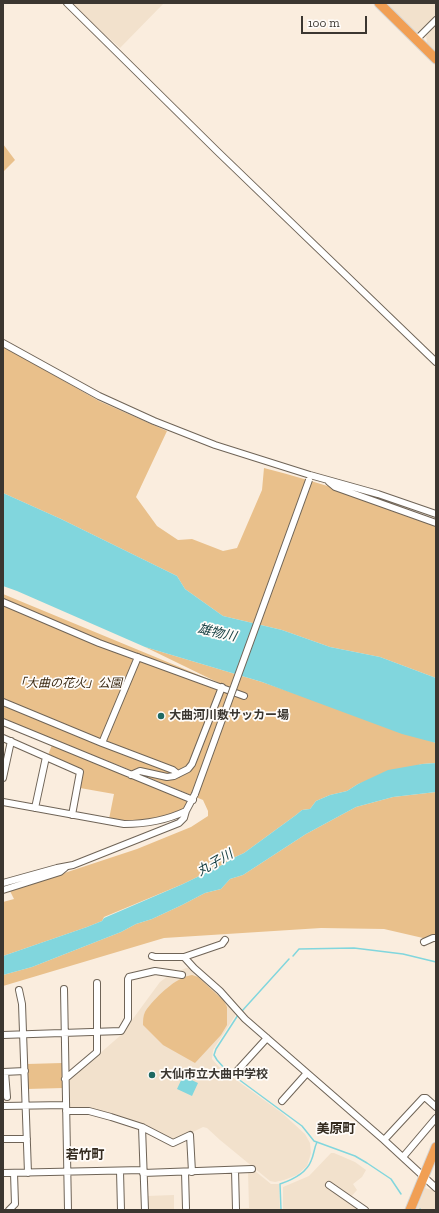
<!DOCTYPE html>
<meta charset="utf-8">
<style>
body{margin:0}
#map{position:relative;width:439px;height:1213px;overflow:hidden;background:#faedde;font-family:"Zilla Slab",serif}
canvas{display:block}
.frame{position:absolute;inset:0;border:4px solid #3b3630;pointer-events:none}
.scale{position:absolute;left:301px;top:16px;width:66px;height:18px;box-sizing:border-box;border:2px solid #3b3630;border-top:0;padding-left:5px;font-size:12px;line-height:14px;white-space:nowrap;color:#3b3630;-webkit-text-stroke:3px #fffcf9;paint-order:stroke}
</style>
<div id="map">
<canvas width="439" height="1213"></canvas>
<div class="frame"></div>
<div class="scale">100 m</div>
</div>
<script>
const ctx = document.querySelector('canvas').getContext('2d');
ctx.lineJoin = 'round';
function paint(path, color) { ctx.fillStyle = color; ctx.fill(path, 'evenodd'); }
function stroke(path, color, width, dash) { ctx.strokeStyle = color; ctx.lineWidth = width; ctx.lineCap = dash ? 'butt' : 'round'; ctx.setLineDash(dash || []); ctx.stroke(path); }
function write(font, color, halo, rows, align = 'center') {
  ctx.font = font + ' "Zilla Slab","Noto Sans JP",serif'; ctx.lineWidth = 3.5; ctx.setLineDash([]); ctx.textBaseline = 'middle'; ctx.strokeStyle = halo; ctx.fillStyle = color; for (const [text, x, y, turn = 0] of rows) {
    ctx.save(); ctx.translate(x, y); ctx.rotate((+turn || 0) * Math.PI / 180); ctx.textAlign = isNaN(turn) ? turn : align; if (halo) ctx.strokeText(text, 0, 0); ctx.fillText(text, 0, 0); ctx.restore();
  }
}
paint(new Path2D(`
 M74,3H164L120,48L72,5Z
 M384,3H436V15L416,35Z
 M436,25V52L427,43L426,35Z
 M186,968H190L224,999L236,1012L235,1016L213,1050L212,1059L221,1069L282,1113L305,1134L310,1143L311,1153L307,1166L297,1175L284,1180L275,1182L270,1181L220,1140L207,1128L203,1127L175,1141L149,1128L70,1109L68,1108V1081L121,1035L160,982L168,976Z
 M331,1153H334L355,1162L366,1170L362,1177L353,1184L357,1190L349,1199L359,1207V1210H283V1187L309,1176Z
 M248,1171H255L271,1184H279L280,1210H205L249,1208Z
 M425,1188L436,1191V1210H416Z
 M174,1195V1210H148L147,1196Z`), '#f2e1cc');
paint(new Path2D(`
 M3,144L15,160L3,172Z
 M3,346L99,401L167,431L136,497L157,526L178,540L192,539L223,551L237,548L262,490L264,468C322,483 380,502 436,525V678L380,657L330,647L282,630L223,616L185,589L177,576L61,519L3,493Z
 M3,594L223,685L145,647L262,682L436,743V763L422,764L358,784L347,791L330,795L316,801L310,809L302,810L296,815L244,853L231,859L222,865L183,884L104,917L102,921L87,927L3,956V902L14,899L10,891L137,849L191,827L208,816V811L203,800L118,765L46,738L3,719Z
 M52,745L186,800L187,803L183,809L169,815L143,822H127L109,819L114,794L80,788L83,770L48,755Z
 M436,792V941L384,929L321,928L164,938L3,986V975L32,967L121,932L136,924L152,919L182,905L205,893L221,889L230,879L243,875L306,834L356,807L393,797Z
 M192,975L198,977L224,1001L227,1007V1025L221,1035L195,1063L163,1045L143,1025C143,1021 143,1016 145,1012C151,1002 171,982 183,978C185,976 189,976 192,975Z
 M62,1063L63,1088L27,1089V1064Z`), '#e9c08b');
paint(new Path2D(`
 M3,493L61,519L177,576L185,589L223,616L282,630L330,647L380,657L436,678V743L402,734L262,682L145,647L17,591L3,586Z
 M436,763V792L393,797L356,807L306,834L243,875L230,879L221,889L205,893L182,905L152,919L136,924L121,932L32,967L3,975V956L87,927L102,921L104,918L183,884L222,865L231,859L244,853L296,815L302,810L310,809L316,801L330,795L347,791L358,784L388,770L422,764Z
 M183,1076L198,1083L192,1096L177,1089Z`), '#81d6dd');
stroke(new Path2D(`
 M293,956L299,949L354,948L403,954L436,962
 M242,1011L289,959
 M238,1015L216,1049L214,1055L217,1060L226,1070L302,1126L314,1141L355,1156L367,1163L391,1179L401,1194
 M420,1209L421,1210
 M281,1210L280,1184C292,1180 306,1174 311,1161C314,1155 314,1148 317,1142`), '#81d6dd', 1.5);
const minor = new Path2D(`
 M67,3L217,151L436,362
 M416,40L436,20
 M3,343L99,396L154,421L215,445L310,475L378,494L436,514
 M329,482L335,487L436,523
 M3,602L99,643L244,696
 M3,702L102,743L173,770L178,774
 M3,722L193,800
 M3,738L46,757L35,808
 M102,743L138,657
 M46,757L80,772L72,815
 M131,775L140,771L167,777L174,776L188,769L192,764L222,687
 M3,778L11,741
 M3,802L124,824C145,824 167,820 186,811L195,794
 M3,883L57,868L73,865L179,823L184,818L186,811
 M3,890L60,872L66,867
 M424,942L433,938H436
 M152,956L155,957H184L194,968L220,991L245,1019L384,1140L436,1188
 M184,957L222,944L225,940
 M64,989L68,1210
 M19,990L22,1004L28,1173
 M3,1035L121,1031L128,1019V979L129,977L155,971L182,975
 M237,1071L267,1038
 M3,1072L25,1071
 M5,1072L7,1097
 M65,1079L97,1052V983
 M282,1101L307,1073
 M3,1106L66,1105
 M66,1111H89L111,1117L142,1127L173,1143L190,1135L192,1172
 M142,1127L145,1210
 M3,1139H27
 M384,1140L423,1098H426L436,1107
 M403,1157L436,1118
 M235,1170L236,1209
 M120,1171L121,1210
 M185,1172L186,1208
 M3,1173L143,1170
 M143,1173L252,1169
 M329,1185L365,1210
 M9,1210L15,1204L14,1173`);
const highway = new Path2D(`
 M379,3L436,59
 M410,1210L436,1147`);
stroke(minor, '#6f6457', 8);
stroke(highway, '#d4d3d1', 11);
stroke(minor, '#fff', 6);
stroke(highway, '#f19f54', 9);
const minorBridge = new Path2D(`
 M195,794L309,480`);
stroke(minorBridge, '#6f6457', 8, []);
stroke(minorBridge, '#fff', 6);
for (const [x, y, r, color] of [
 [161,716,4,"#1e6963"],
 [152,1075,4,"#1e6963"]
]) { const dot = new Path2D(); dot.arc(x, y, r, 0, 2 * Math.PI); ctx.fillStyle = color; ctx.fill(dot); stroke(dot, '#fffcf9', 1.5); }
write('italic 12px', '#3a2811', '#fffcf9', [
 ["「大曲の花火」公園",68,684]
]);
write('bold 12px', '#3b3630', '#fffcf9', [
 ["大曲河川敷サッカー場",169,716],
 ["大仙市立大曲中学校",160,1075]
], 'left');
write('italic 13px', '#194144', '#fffcf9', [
 ["雄物川",217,633,13],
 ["丸子川",215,863,-30]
]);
write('bold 13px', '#332a1e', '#fffcf9', [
 ["美原町",336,1129],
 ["若竹町",85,1155]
]);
</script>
